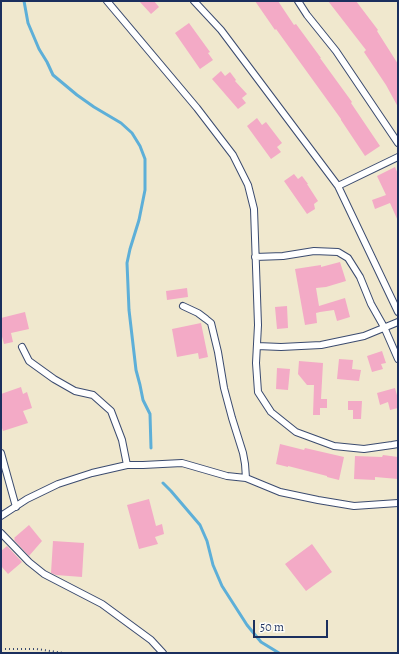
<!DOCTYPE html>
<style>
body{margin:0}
#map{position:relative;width:399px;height:654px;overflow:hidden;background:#f0e8ce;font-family:Alegreya,serif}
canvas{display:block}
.frame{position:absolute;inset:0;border:2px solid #1b2f5e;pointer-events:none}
.scale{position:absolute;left:253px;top:620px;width:75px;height:18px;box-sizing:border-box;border:2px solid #1b2f5e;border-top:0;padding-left:5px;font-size:12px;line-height:14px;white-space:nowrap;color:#1b2f5e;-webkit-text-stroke:3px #fdfcf7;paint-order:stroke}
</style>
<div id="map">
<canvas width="399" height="654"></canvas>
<div class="frame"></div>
<div class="scale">50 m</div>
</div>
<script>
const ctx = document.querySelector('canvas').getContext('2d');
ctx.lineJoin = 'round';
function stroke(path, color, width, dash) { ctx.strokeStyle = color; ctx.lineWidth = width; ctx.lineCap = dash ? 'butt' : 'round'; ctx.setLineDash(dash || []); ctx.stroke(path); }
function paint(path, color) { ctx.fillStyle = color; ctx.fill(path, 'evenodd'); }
stroke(new Path2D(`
 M24,1L28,23L39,49L47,62L53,75L77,95L94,107L121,123L132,133L140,146L145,159V190L139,220L130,249L127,263L129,310L136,370L140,385L143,400L150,414L151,448
 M163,483L171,491L200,525L207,541L213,565L222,586L247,625L261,642L279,653`), '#5dafd8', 3);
paint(new Path2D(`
 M139,1H154L159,7L151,14Z
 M255,1H278L294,25L296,24L321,58H320L352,102L351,103L380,146L365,156L341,120V119L276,29L275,30Z
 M328,1H356L378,30L377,31L398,64V107L386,85L364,52L366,50Z
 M189,23L210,52L208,53L213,60L200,69L175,33Z
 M221,71L225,76L230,72L236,80L235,81L247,94L242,98L246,103L238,109L212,79Z
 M257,118L262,125L266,122L282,143L277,147L281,152L271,159L247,126Z
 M395,167L398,174V221L390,203L375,209L372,200L386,195L377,176Z
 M294,174L298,179L302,176L308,184H307L318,201L314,204L315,209L307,214L284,181Z
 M340,262L346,281L326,287L316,288L319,306L345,298L350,317L337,321L334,310L320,312L316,313L317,323L305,325L295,269L321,265V267Z
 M187,288L188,297L167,300L166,291Z
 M287,306L288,328L277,329L275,307Z
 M25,312L29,329L11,333L13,342L4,344L1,333V318Z
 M201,323L208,357L199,359L198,353L177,357L172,329Z
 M382,351L386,363L381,364L383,369L372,372L367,356Z
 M339,359L353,360L352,369L361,370L359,381L337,379Z
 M299,361L323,363L321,399H327V408H320V415H313L314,385H307L298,374Z
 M277,368L290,369L288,390L276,389Z
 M21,387L23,394L27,392L32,408L23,411L28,423L3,431L1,425V394Z
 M395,388L398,399V408L390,410L388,402L380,405L377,393Z
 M348,401H362L361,419H353V410H348Z
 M280,444L304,450L305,448L344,457L339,480L327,477V476L288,466V467L276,464Z
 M383,455L398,457V479L375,477V480L354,479L355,456L382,457Z
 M149,499L156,526L162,524L164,534L155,537L158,544L139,549L127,505Z
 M29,525L42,541L29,556L14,540L15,539L14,538Z
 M53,541L84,543L82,577L56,575L51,573Z
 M312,544L332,572L306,591L285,564Z
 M7,546L22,562L8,574L1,566V551Z`), '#f3aac6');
const service = new Path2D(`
 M107,1L197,108L233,155L248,185L254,209L258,325L256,363L258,392L271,412L296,432L334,446L364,449L392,445L398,444
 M194,1L221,30L338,186L398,312
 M298,1L307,15L336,51L398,143
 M338,186L398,157
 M255,257L283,256L314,251L338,252L348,258L360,277L371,304L384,327L398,359
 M183,306L198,313L206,319L211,323L218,352L224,388L232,418L243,453L245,464L246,478
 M257,346L281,347L321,345L364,336L398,322
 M22,347L29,361L54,379L75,391L93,395L111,411L122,440L127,465
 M1,453L16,507
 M1,516L27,499L58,484L92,473L127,465H143L182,463L227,476L246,478L280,492L318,500L354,506L398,503
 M1,533L29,562L44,574L102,604L151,640L163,653`);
stroke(service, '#3b4b6f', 8);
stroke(new Path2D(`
 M1,649H37L64,653`), '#3b4b6f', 2, [1, 3]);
stroke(service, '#fff', 6);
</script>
